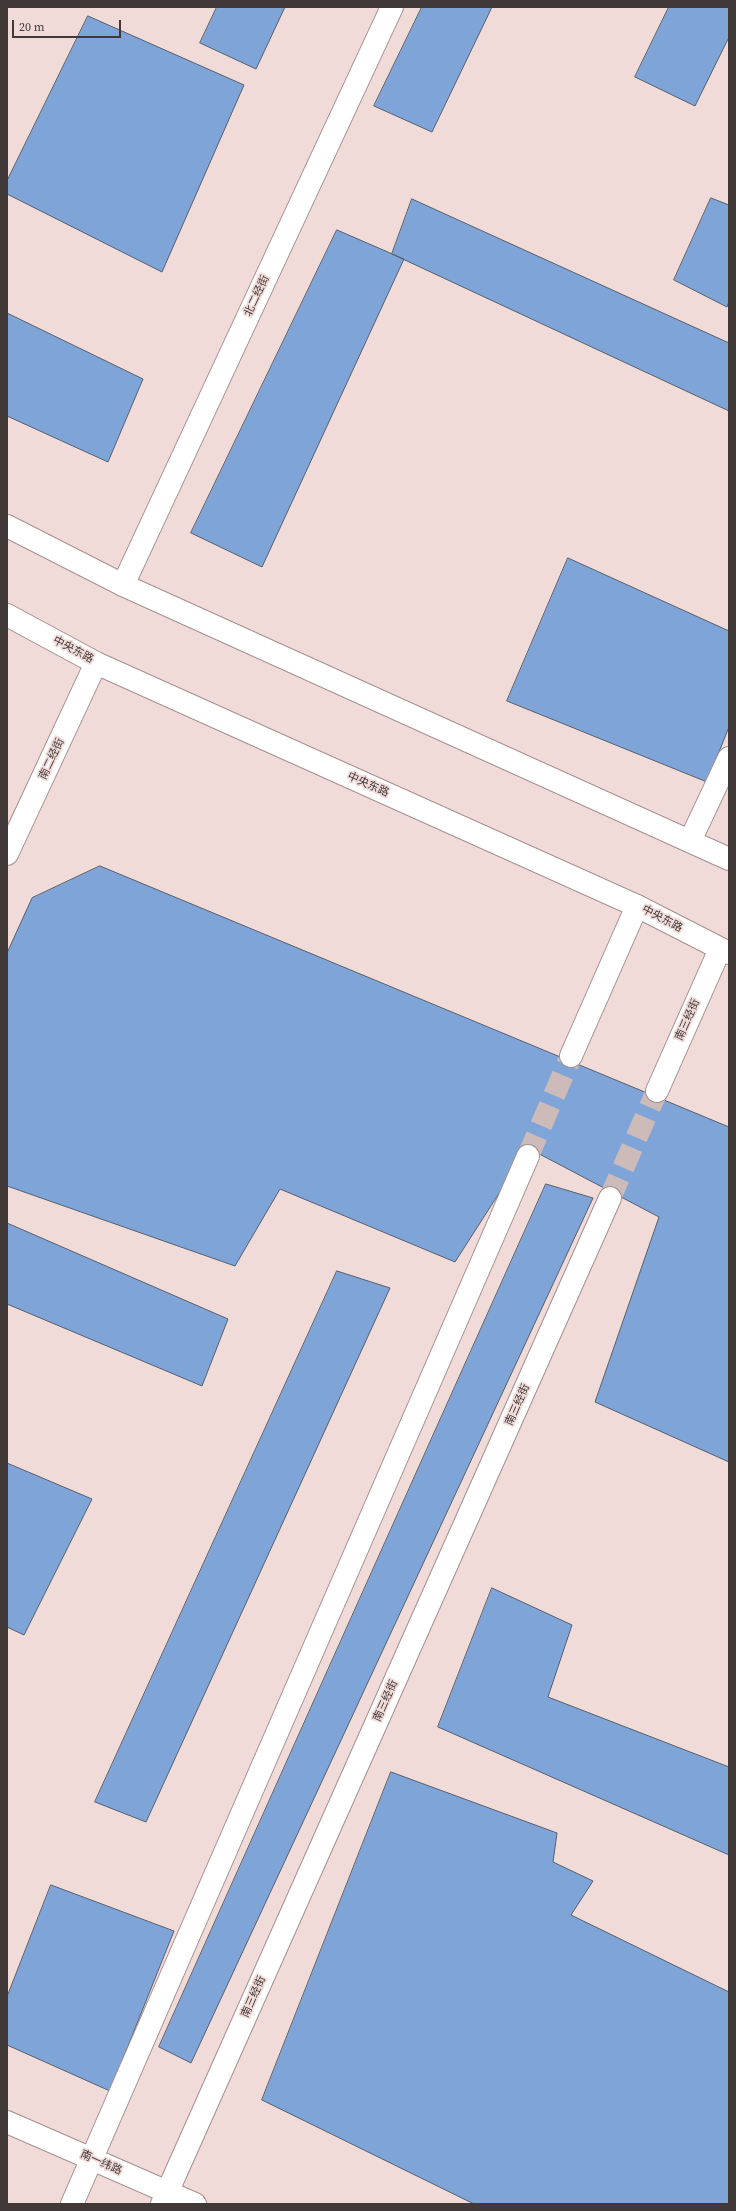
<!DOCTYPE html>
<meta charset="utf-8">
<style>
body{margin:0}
#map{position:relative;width:736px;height:2211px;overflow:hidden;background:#f0dbd9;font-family:"Source Serif 4",serif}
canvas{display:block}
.frame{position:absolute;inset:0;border:8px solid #413938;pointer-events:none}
.scale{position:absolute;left:12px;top:20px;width:109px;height:18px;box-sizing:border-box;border:2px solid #413938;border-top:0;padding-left:5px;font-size:12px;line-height:14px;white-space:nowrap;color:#413938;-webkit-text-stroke:3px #f0dbd9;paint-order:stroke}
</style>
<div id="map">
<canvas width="736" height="2211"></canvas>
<div class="frame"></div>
<div class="scale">20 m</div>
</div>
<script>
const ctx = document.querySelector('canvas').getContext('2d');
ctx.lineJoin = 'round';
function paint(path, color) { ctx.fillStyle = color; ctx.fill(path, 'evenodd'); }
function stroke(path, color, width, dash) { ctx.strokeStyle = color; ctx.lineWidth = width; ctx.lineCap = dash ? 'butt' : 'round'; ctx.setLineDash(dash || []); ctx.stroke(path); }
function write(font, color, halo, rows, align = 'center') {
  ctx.font = font + ' "Source Serif 4","Noto Sans SC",serif'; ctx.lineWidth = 3.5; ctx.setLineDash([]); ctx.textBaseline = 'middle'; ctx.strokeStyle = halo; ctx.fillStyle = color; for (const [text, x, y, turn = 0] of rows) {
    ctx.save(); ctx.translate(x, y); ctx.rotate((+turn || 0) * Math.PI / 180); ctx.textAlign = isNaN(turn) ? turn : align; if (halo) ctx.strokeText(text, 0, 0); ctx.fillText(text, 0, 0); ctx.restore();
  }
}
const building = new Path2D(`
 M217,7H285L256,69L200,43Z
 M422,7H492L432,132L374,106Z
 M669,7H729V37L695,106L635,77Z
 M88,16L244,85L162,272L7,194V181Z
 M711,198L729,205V301L727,307L674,280Z
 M412,199L729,343V411L392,254Z
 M337,230L404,259L262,567L191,533Z
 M7,313L143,379L108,462L7,416Z
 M568,558L729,631V727L707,782L507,701Z
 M100,866L729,1127V1462L595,1402L659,1217L528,1148L455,1262L280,1189L235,1266L7,1186V953L32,898Z
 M546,1184L593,1198L191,2063L159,2047Z
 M7,1223L228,1319L202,1386L7,1304Z
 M337,1271L390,1288L146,1822L95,1802Z
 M7,1463L92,1499L24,1635L7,1627Z
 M492,1588L572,1625L548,1697L729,1767V1855L438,1727Z
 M391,1772L557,1833L553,1862L593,1881L571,1915L729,1992V2204H474L262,2100Z
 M51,1885L174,1931L110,2091L7,2045V1997Z`);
paint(building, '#7fa4d8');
stroke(building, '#565f6c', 1);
stroke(new Path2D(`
 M528,1156L571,1056
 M610,1198L657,1091`), '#cdbbb9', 22, [22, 11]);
const minor = new Path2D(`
 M123,585L392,7
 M690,841L729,758
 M7,854L96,663
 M571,1056L637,906
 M657,1091L720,949
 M7,2122L195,2204
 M72,2204L528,1156
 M162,2204L610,1198`);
const primary = new Path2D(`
 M7,526L123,585L729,859
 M7,615L96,663L637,906L729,953`);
stroke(minor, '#a4908f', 24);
stroke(primary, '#a4908f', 24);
stroke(minor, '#fff', 22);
stroke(primary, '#fff', 22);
write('11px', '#413938', '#f0dbd9', [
 ["北二经街",257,296,-65],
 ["中央东路",73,650,28],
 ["南二经街",52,759,-65],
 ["中央东路",368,785,24],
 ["中央东路",662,919,28],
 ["南三经街",688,1020,-66],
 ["南三经街",518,1405,-66],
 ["南三经街",386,1701,-66],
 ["南三经街",254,1997,-66],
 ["南一纬路",101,2163,24]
]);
</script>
